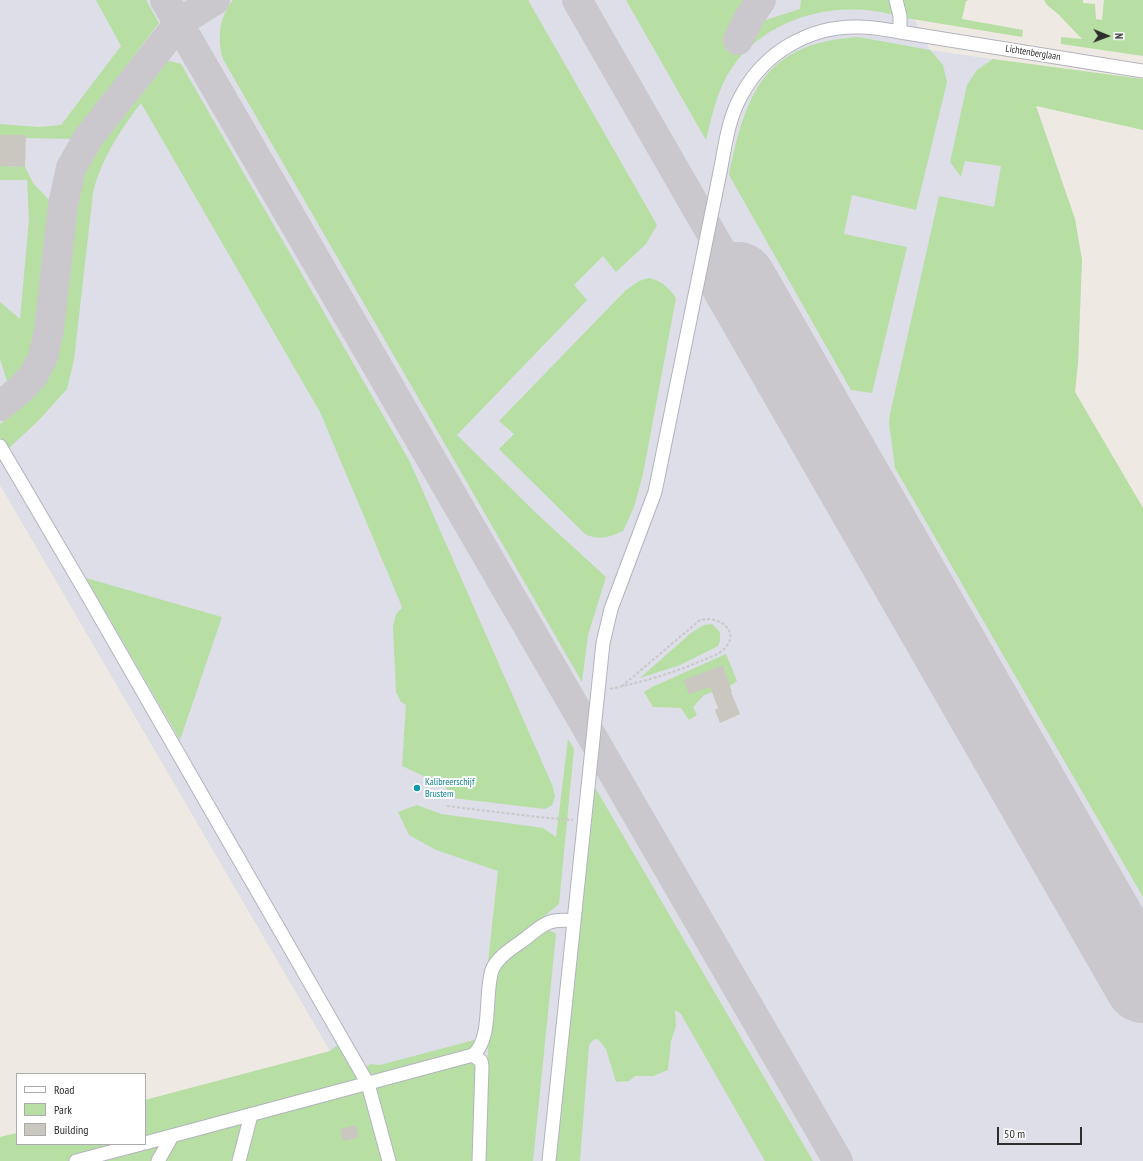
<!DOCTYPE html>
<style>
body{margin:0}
#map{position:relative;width:1143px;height:1161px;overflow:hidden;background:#eee9e2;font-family:"PT Sans Narrow",sans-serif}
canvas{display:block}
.legend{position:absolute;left:16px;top:1073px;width:130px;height:72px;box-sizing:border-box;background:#fff;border:1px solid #ababab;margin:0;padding:5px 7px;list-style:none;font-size:12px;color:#2e2e2e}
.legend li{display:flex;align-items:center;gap:8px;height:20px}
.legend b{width:20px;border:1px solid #ababab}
.north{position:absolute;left:1087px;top:16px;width:40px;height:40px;-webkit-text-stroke:3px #fff;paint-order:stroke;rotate:91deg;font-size:11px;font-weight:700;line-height:16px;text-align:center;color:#2e2e2e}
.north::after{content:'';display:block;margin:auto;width:14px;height:18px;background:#2e2e2e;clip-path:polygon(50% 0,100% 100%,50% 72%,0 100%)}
.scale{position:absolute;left:997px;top:1127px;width:85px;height:18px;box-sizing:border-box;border:2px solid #2e2e2e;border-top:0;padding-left:5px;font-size:12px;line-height:14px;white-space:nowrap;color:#2e2e2e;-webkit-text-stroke:3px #fff;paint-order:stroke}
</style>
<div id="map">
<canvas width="1143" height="1161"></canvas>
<ul class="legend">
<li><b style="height:5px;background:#fff"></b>Road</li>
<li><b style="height:11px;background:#b7dfa4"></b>Park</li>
<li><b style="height:11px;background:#cac7c0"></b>Building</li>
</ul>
<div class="north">N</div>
<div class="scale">50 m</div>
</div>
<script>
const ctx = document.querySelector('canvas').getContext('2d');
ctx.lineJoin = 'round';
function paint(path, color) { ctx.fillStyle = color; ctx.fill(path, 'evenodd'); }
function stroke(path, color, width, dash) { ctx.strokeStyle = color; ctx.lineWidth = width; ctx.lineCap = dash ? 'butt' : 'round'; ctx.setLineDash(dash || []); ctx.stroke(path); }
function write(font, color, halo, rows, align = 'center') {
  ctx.font = font + ' "PT Sans Narrow",sans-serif'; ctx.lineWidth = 4; ctx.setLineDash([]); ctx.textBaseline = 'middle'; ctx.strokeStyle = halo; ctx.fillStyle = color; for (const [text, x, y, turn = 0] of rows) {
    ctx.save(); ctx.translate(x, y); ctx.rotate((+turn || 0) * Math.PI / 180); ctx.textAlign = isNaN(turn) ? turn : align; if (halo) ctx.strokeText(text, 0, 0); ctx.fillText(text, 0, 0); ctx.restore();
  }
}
paint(new Path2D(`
 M0,0H905L930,50L1032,65L1036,106L1075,219L1082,260L1078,362L1075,392L1143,508V1161H0V1137L17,1133V1144H145V1100L330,1051L0,485Z`), '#dddee7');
paint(new Path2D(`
 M96,0H146L159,23L71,139L26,138L25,135H0V124L39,127L61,125L121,46Z
 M233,0H528L657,225L646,244L616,272L603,256L574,285L587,300L457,435L537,514L606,577L588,635L582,682L223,59C217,38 219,17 233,0Z
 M626,0H748L726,38L725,46L744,48L753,24L800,9L801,0H890L894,15C836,0 770,16 733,66C718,87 712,115 706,140Z
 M901,0H969L966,1L962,19L1023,30L1022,37L906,18Z
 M1044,0H1083V3L1095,4L1096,19L1102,20L1104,0H1143V56L1061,44V37L1082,39L1058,14L1047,5Z
 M858,37L930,50L943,65L947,82L916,210L852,195L844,234L907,247L872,393L851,390L729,175C746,92 765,43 858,37Z
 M162,59L181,64L410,462L553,787L555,797L552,805L545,809L444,797L447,787L402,766L406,705L401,702L396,692L393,626L396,614L402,608L400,602L320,412L141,103C121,129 100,161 93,193L74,360L67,389L39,420L7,450L0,437V424C36,395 49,384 60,338L77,188L86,164Z
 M993,59L1143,79V130L1036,106L1075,219L1082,260L1078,362L1075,392L1143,508V897L895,468L889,423L890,414L939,196L994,207L1001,166L965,161L961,177L950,162L967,85L977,70Z
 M0,166L25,167L33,183L50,201L39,331L32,358L17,376L8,384L0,359V302L20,319L29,220L27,180H0Z
 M649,278C662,281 668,287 676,298L643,474L634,507L623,531C610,537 599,541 585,534L499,449L514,434L499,421L625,291L639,281Z
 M86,578L222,617L180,740Z
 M712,624L720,632V641L718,646L680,665L640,678L691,633L704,625Z
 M726,654L737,681L730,686L704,695L693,707L697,715L689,720L681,708L653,707L644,692L652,687Z
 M568,739L574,749L559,904L488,962L498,871L436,850L409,835L398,812L417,805L441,814L543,828L556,837Z
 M593,784L813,1161H765L681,1014L675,1010L676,1026L671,1041L668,1070L653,1076H635L629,1081L616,1082L606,1049L598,1039L593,1040L589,1045L580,1161H554Z
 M549,930L556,934L533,1161H482L489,1033L496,974L506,960L543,931Z
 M478,1039L476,1161H0V1137L17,1133V1144H145V1100L330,1051L339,1044L354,1072L371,1064L380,1065Z`), '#b7dfa4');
stroke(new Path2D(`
 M165,0L838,1161
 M577,0L738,280
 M738,40L749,18L761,0
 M0,406L21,389L33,376L43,357L49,330L63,205L71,168L88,138L180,22L215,0`), '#cac8cc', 30);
stroke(new Path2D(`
 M738,280L1143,985`), '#cac8cc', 76);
paint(new Path2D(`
 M0,135H26L25,167L0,166Z
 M723,665L732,692H731L740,714L720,723L715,710L718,708L710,687L689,694L683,680Z
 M356,1125L359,1137L343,1141L340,1129Z`), '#cac7c0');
const minor = new Path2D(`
 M896,0L900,16V32
 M0,446L85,591L368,1084L389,1161
 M473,1055L481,1061L482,1066L479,1161
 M145,1143L473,1055C493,1038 484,995 492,970C497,957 514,947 525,939C543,924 549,918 574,921
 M76,1161L141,1144
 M158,1161L172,1136
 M239,1161L251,1115
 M549,1161L603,643L611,609L655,492L720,172C725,147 728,119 741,96C764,52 811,25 860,27C874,27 887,30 900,32L1143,71`);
stroke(minor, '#b2b4bd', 15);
stroke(new Path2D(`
 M610,689C642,682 671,674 701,661C708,658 718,655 723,650C742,633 721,615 700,620L621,687
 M447,806L538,817L573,820`), '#c9c9c9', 2, [3, 2]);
stroke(minor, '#fff', 13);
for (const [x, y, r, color] of [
 [417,788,4,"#0f9aa8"]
]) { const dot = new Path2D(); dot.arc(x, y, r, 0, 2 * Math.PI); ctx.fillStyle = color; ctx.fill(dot); stroke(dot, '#fff', 1.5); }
write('10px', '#2e2e2e', '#fff', [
 ["Lichtenberglaan",1033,53,9]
]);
write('10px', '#0d838f', '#fff', [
 ["Kalibreerschijf",425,782],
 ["Brustem",425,794]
], 'left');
</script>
